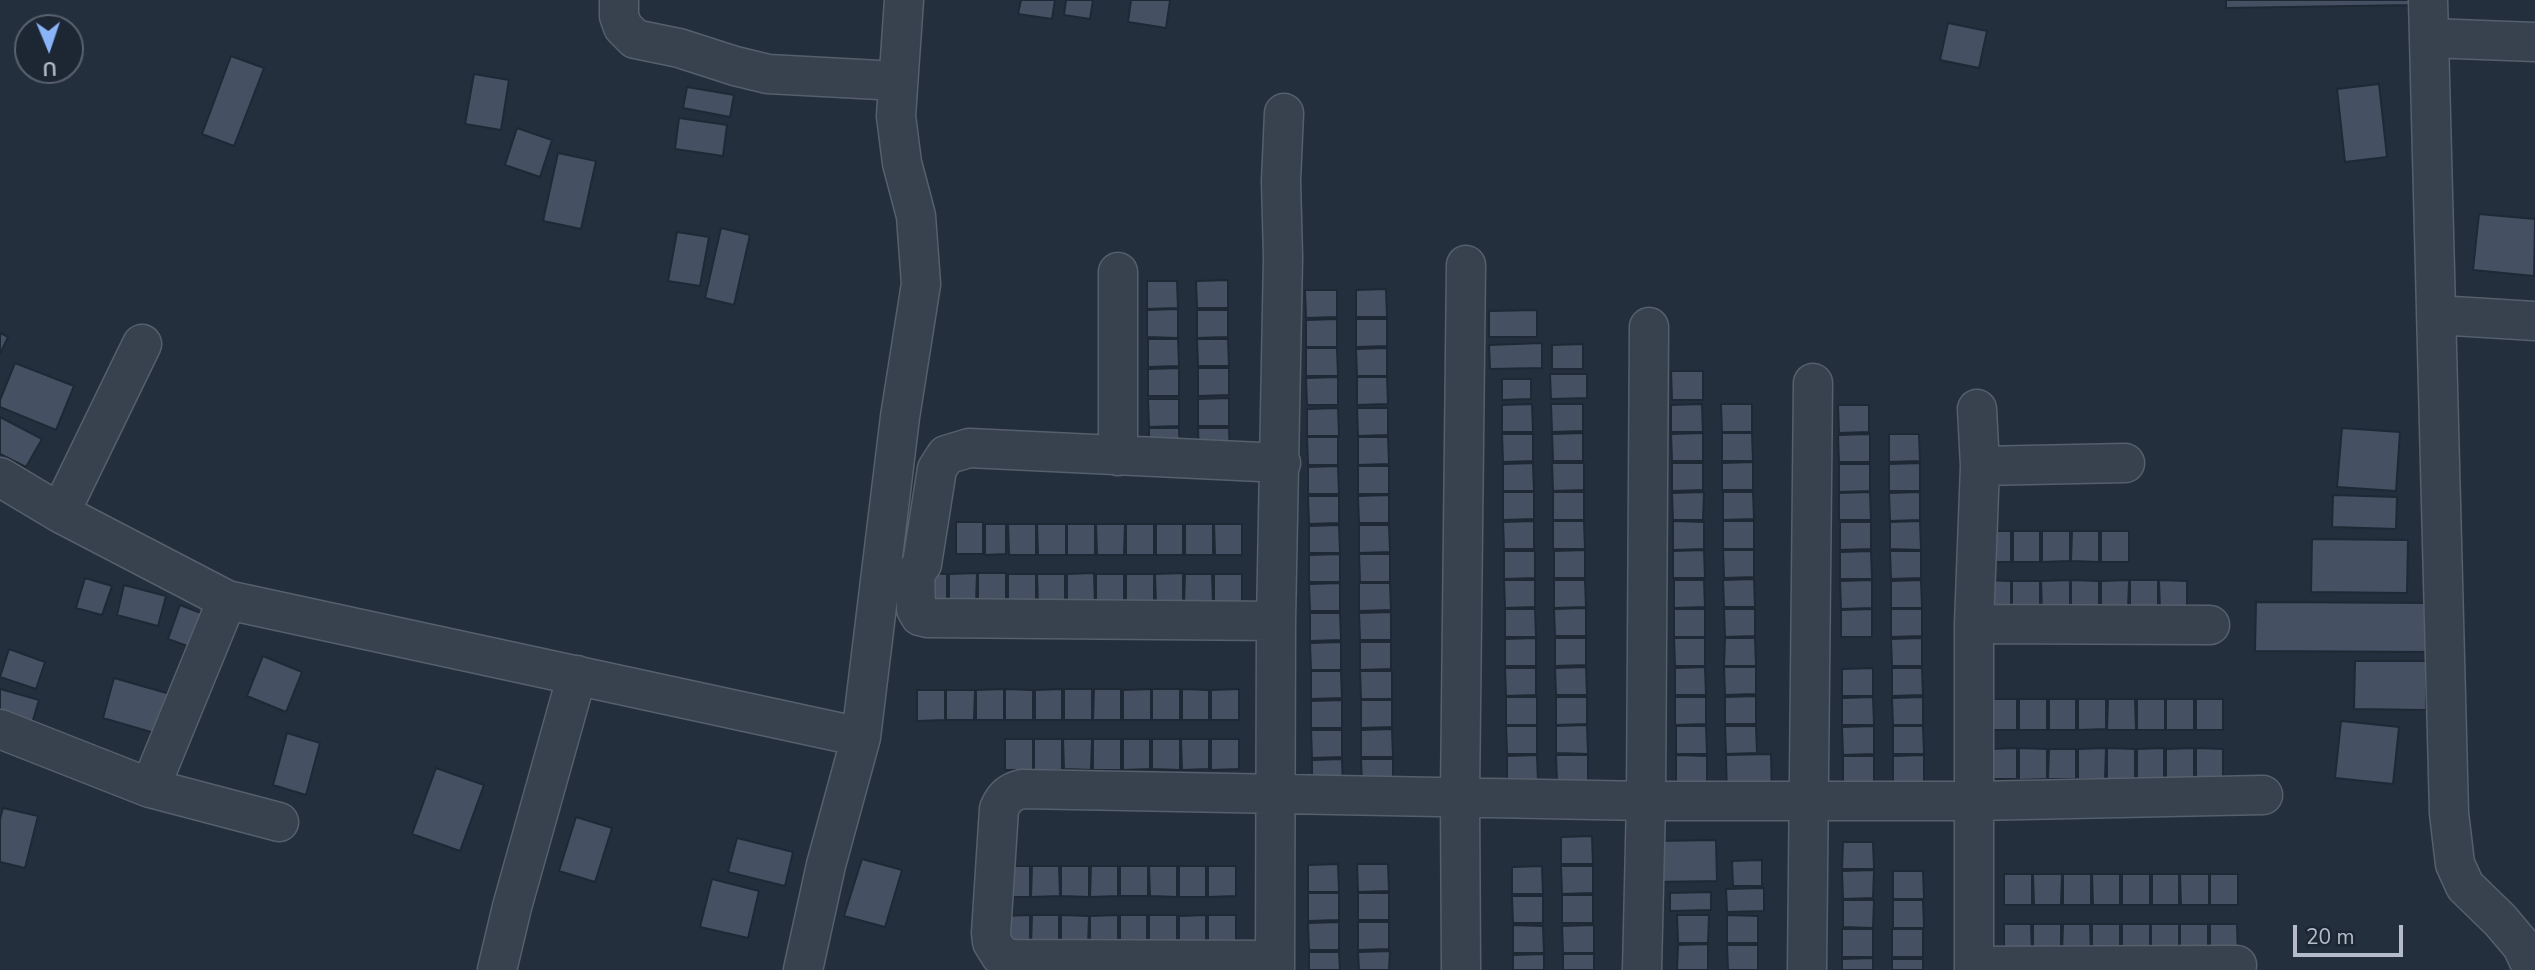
<!DOCTYPE html>
<style>
body{margin:0}
#map{position:relative;width:2535px;height:970px;overflow:hidden;background:#242f3e;font-family:"Nunito Sans",sans-serif}
canvas{display:block}
.north{position:absolute;left:14px;top:14px;width:70px;height:70px;box-sizing:border-box;background:#1d2633;border:2px solid #59626f;border-radius:50%;rotate:178deg;font-size:19px;font-weight:700;line-height:28px;text-align:center;color:#b4bcc9}
.north::after{content:'';display:block;margin:auto;width:24px;height:32px;background:#8ab4f8;clip-path:polygon(50% 0,100% 100%,50% 72%,0 100%)}
.scale{position:absolute;left:2293px;top:925px;width:110px;height:32px;box-sizing:border-box;border:4px solid #b4bcc9;border-top:0;padding-left:9px;font-size:21px;line-height:24px;white-space:nowrap;color:#b4bcc9;-webkit-text-stroke:5px #1d2633;paint-order:stroke}
</style>
<div id="map">
<canvas width="2535" height="970"></canvas>
<div class="north">U</div>
<div class="scale">20 m</div>
</div>
<script>
const ctx = document.querySelector('canvas').getContext('2d');
ctx.lineJoin = 'round';
function paint(path, color) { ctx.fillStyle = color; ctx.fill(path, 'evenodd'); }
function stroke(path, color, width, dash) { ctx.strokeStyle = color; ctx.lineWidth = width; ctx.lineCap = dash ? 'butt' : 'round'; ctx.setLineDash(dash || []); ctx.stroke(path); }
const building = new Path2D(`
 M1021,0H1055L1052,19L1018,14Z
 M1066,0H1093L1090,19L1064,15Z
 M1131,0H1170L1166,28L1128,22Z
 M2226,0H2413V5L2226,8Z
 M1948,23L1987,31L1979,68L1940,60Z
 M231,56L264,68L234,146L202,134Z
 M474,74L509,80L501,130L465,124Z
 M2379,84L2387,157L2345,162L2337,89Z
 M687,87L734,95L730,117L683,108Z
 M679,118L727,125L723,156L675,149Z
 M517,128L552,140L540,177L505,165Z
 M558,153L596,161L581,229L543,221Z
 M2479,214L2535,219L2534,276L2473,270Z
 M721,228L750,235L734,305L705,298Z
 M677,232L709,237L700,286L668,281Z
 M1228,280V308H1197L1196,281Z
 M1147,281H1177L1178,308L1147,309Z
 M1386,289L1387,317H1356V290Z
 M1305,290H1337V317L1306,318Z
 M1178,309V338L1147,337V310Z
 M1197,310H1228V337L1197,338Z
 M1537,310V337H1489V311Z
 M1337,319V347H1306V320Z
 M1356,319H1387V346L1356,347Z
 M0,333L8,337L0,354Z
 M1148,339H1178L1179,366L1148,367Z
 M1197,339H1228L1229,366H1198Z
 M1542,343V368L1490,369L1489,345Z
 M1583,344V369H1552V345Z
 M1306,348H1337L1338,376H1306Z
 M1387,348V376H1357L1356,349Z
 M15,363L74,386L56,430L0,407V400Z
 M1179,368V396H1148V369Z
 M1198,368H1229V395L1198,396Z
 M1671,371H1703V400H1672Z
 M1550,374H1587V398L1551,399Z
 M1338,377V405H1307L1306,378Z
 M1357,377H1387L1388,404L1357,405Z
 M1502,379H1531V399L1502,400Z
 M1229,398V426H1198V399Z
 M1148,399H1179V426L1149,427Z
 M1532,404L1533,432H1502V405Z
 M1551,404H1583V431L1552,432Z
 M1702,404L1703,432H1671V405Z
 M1721,404H1752V432H1722Z
 M1838,405H1869V432L1839,433Z
 M1338,408L1339,436H1307V409Z
 M1357,408H1388V435L1358,436Z
 M0,417L42,439L26,467L0,454Z
 M1149,428H1179L1180,455L1149,456Z
 M1198,428H1229L1230,455L1199,456Z
 M2342,428L2400,432L2396,491L2337,487Z
 M1583,433V461H1553L1552,434Z
 M1703,433V461H1672L1671,434Z
 M1722,433H1752L1753,461H1722Z
 M1502,434H1533V461L1503,462Z
 M1870,434V462H1839L1838,435Z
 M1889,434H1919L1920,461L1889,462Z
 M1307,437H1338V465H1308Z
 M1358,437H1388L1389,464L1358,465Z
 M1753,462V490H1722V463Z
 M1533,463L1534,491H1503V464Z
 M1552,463H1584V490L1553,491Z
 M1672,463H1703V490L1672,491Z
 M1920,463V491H1889V464Z
 M1839,464H1870V491L1839,492Z
 M1338,466L1339,494H1308V467Z
 M1358,466H1389V494H1358Z
 M1503,492H1534V519L1503,520Z
 M1553,492H1584V520H1553Z
 M1704,492L1703,520H1673L1672,493Z
 M1723,492H1753L1754,519L1723,520Z
 M1870,492L1871,520H1839V493Z
 M1920,492V520L1890,521L1889,493Z
 M1389,495V523H1359L1358,496Z
 M2333,495L2397,497L2396,529L2332,527Z
 M1308,496H1339V523L1309,524Z
 M1534,521V549H1504L1503,522Z
 M1553,521H1584L1585,549H1553Z
 M1673,521L1704,522V549L1673,550Z
 M1723,521H1754V549H1723Z
 M1920,521L1921,550L1890,549V522Z
 M956,522H983V554H956Z
 M1840,522H1871V549L1840,550Z
 M985,524H1006V554L985,555Z
 M1008,524H1036V555H1009Z
 M1037,524H1066V555H1038Z
 M1067,524H1095V555H1067Z
 M1096,524H1125L1124,555H1097Z
 M1126,524H1154V555H1126Z
 M1156,524H1183V555H1156Z
 M1185,524H1213V555H1185Z
 M1214,524H1242V555H1215Z
 M1339,525L1340,553H1309V526Z
 M1359,525H1389L1390,552L1359,553Z
 M1983,531H2011V562H1983Z
 M2013,531H2040V562H2013Z
 M2042,531H2070V561L2042,562Z
 M2072,531H2099V562L2071,561Z
 M2101,531H2129V562H2101Z
 M2312,539L2408,540L2407,593L2311,592Z
 M1585,550V578H1554V551Z
 M1704,550L1705,578H1673V551Z
 M1723,550H1754V577L1724,578Z
 M1504,551H1535V578L1504,579Z
 M1871,551L1872,579H1840V552Z
 M1890,551H1921V578L1891,579Z
 M1340,554V582H1309V555Z
 M1359,554H1390V582H1360Z
 M920,573L947,574V604H919Z
 M977,573L976,604H949V574Z
 M978,573H1006V604H978Z
 M1094,573L1095,605L1067,604V574Z
 M1183,573V604H1156L1155,574Z
 M1008,574H1036V604L1008,605Z
 M1037,574H1065V605H1038Z
 M1096,574H1124V604L1096,605Z
 M1126,574H1154V604H1126Z
 M1185,574H1212L1213,604L1184,605Z
 M1214,574H1242V604H1214Z
 M85,578L112,586L102,615L76,608Z
 M1754,579L1755,607H1724L1723,580Z
 M1504,580H1535V607L1505,608Z
 M1554,580H1585L1586,607L1554,608Z
 M1674,580H1704L1705,607L1674,608Z
 M1872,580V608L1841,609L1840,581Z
 M1921,580L1922,608H1891V581Z
 M1983,580L2011,581V611H1983Z
 M2070,580V611H2042L2041,581Z
 M2071,580L2099,581V611H2071Z
 M2129,580L2128,611H2101V581Z
 M2130,580H2158V611H2130Z
 M2159,580L2187,581V611H2160Z
 M2012,581H2040V612L2012,611Z
 M1340,583V611H1310L1309,584Z
 M1359,583H1390L1391,610L1359,611Z
 M124,585L166,596L158,626L117,615Z
 M2256,602L2435,603V652L2255,651Z
 M180,605L214,618L201,651L168,639Z
 M1586,608V636H1555L1554,609Z
 M1505,609H1535L1536,637H1505Z
 M1674,609H1705V637H1674Z
 M1724,609H1755V636L1725,637Z
 M1872,609V637H1841V610Z
 M1891,609H1922V636L1891,637Z
 M1391,612V640H1360L1359,613Z
 M1310,613H1340L1341,640L1310,641Z
 M1536,638V666H1505V639Z
 M1555,638H1586V665L1555,666Z
 M1674,638H1705V666H1675Z
 M1725,638H1755L1756,666H1724Z
 M1922,638V666H1892L1891,639Z
 M1341,642V670H1311L1310,643Z
 M1360,642H1391V669L1360,670Z
 M9,649L45,662L36,689L0,677Z
 M263,656L302,672L286,712L247,696Z
 M2355,661H2426V710L2354,709Z
 M1586,667L1587,695H1556L1555,668Z
 M1705,667L1706,695H1675V668Z
 M1724,667H1756V694L1725,695Z
 M1505,668H1536V695L1506,696Z
 M1873,668V696H1842V669Z
 M1892,668H1922L1923,695L1892,696Z
 M1311,671H1341L1342,698L1311,699Z
 M1360,671H1392V699H1361Z
 M114,678L170,694L158,734L103,718Z
 M0,689L39,700L30,730L0,721Z
 M1004,689V720H976V690Z
 M1005,689L1033,690V720H1005Z
 M1062,689V720H1035V690Z
 M1064,689H1092V720H1064Z
 M1094,689H1121V720H1093Z
 M1151,689V720H1123V690Z
 M1152,689H1180V720H1152Z
 M1182,689L1209,690V720H1182Z
 M1239,689V720H1211V690Z
 M917,690H945V720L917,721Z
 M946,690H975L974,720H946Z
 M1756,696V724H1725V697Z
 M1506,697H1537V725H1506Z
 M1556,697H1587V724L1556,725Z
 M1675,697H1706V724L1675,725Z
 M1873,697L1874,725H1842V698Z
 M1923,697V725H1893L1892,698Z
 M1990,699H2017V730H1990Z
 M2019,699H2047V730H2019Z
 M2049,699H2076V730H2049Z
 M2078,699H2106V729L2078,730Z
 M2108,699H2135L2136,730H2107Z
 M2137,699H2165V730H2137Z
 M2166,699H2194V730H2166Z
 M2196,699H2223V730H2196Z
 M1342,700V728H1311V701Z
 M1361,700H1392V727L1361,728Z
 M2341,721L2399,727L2393,784L2335,778Z
 M1587,725L1588,754L1556,753V726Z
 M1506,726H1537V754H1507Z
 M1676,726H1706L1707,754H1676Z
 M1725,726H1756L1757,753L1726,754Z
 M1874,726V754L1843,755L1842,727Z
 M1893,726H1923L1924,754H1893Z
 M1392,729L1393,757H1361V730Z
 M1311,730H1342V757L1312,758Z
 M287,733L320,743L306,795L273,785Z
 M1005,739H1033V770H1005Z
 M1034,739H1062V770H1034Z
 M1063,739H1092L1091,770L1064,769Z
 M1093,739H1121V770H1093Z
 M1123,739H1150V769L1123,770Z
 M1152,739H1180V770L1152,769Z
 M1181,739H1209V769L1182,770Z
 M1211,739H1239V769L1211,770Z
 M2017,748V779H1990V749Z
 M2019,748L2047,749V779L2019,780Z
 M2106,748L2105,780L2078,779V749Z
 M2107,748L2135,749V779L2107,780Z
 M2164,748V779H2137V749Z
 M2194,748V779H2166V749Z
 M2196,748L2223,749V779H2196Z
 M2049,749H2076V779H2048Z
 M1771,754L1772,799H1727L1726,755Z
 M1537,755L1538,783H1507V756Z
 M1556,755H1588V782L1557,783Z
 M1676,755L1707,756V783H1676Z
 M1924,755V783H1893V756Z
 M1843,756H1874V783L1843,784Z
 M1342,759L1343,787H1312V760Z
 M1361,759H1393V786L1362,787Z
 M436,768L484,785L460,851L412,834Z
 M3,808L38,816L25,868L0,862V819Z
 M576,817L612,828L595,882L559,871Z
 M1592,836L1593,864H1561V837Z
 M737,838L793,852L785,886L728,872Z
 M1716,840L1717,881L1654,882V841Z
 M1843,842H1873L1874,869H1842Z
 M862,859L902,870L885,927L844,916Z
 M1762,860V886H1733L1732,861Z
 M1338,864L1339,892H1308V865Z
 M1357,864H1388L1389,891L1358,892Z
 M1002,866H1030V897H1002Z
 M1032,866H1059L1060,896L1031,897Z
 M1061,866H1089V897L1061,896Z
 M1091,866H1118V896L1090,897Z
 M1120,866H1148V896H1120Z
 M1149,866H1177V897L1150,896Z
 M1179,866H1206V897H1179Z
 M1208,866H1236V896L1208,897Z
 M1542,866L1543,894H1512V867Z
 M1561,866H1593V893L1562,894Z
 M1874,870L1873,898L1843,899L1842,871Z
 M1893,871H1923L1924,899H1893Z
 M2004,874H2032V905H2004Z
 M2033,874H2062L2061,905H2034Z
 M2063,874H2091V905H2063Z
 M2092,874H2120V905H2093Z
 M2122,874H2150V905H2122Z
 M2152,874H2179V905H2152Z
 M2180,874H2209V905H2181Z
 M2210,874H2238V905H2210Z
 M712,879L759,891L748,938L700,927Z
 M1764,888V911L1727,912L1726,889Z
 M1711,892V910L1670,911V893Z
 M1308,893H1339V920L1308,921Z
 M1358,893H1389V920H1358Z
 M1562,895H1593V923H1562Z
 M1512,896H1543V923H1513Z
 M1843,900H1874L1873,928L1843,927Z
 M1893,900H1923L1924,928H1893Z
 M1030,915V946H1002V916Z
 M1032,915H1059V946H1031Z
 M1061,915L1089,916L1088,946H1061Z
 M1118,915V946H1090V916Z
 M1120,915H1147V946H1120Z
 M1149,915H1177V946H1149Z
 M1206,915V946H1179V916Z
 M1208,915H1236V946H1208Z
 M1677,915H1709L1708,943H1678Z
 M1727,915L1758,916V943H1727Z
 M1339,922V950H1309L1308,923Z
 M1358,922H1389V949L1358,950Z
 M2004,924H2031L2032,954L2004,955Z
 M2033,924H2061V955L2033,954Z
 M2063,924H2090L2091,954L2062,955Z
 M2092,924H2120V954H2092Z
 M2122,924H2150V955L2122,954Z
 M2151,924H2179V954L2151,955Z
 M2180,924H2208V954L2180,955Z
 M2210,924H2237L2238,955L2210,954Z
 M1513,925L1543,926L1544,953H1513Z
 M1594,925V953H1563L1562,926Z
 M1842,929H1873V957H1842Z
 M1892,929H1923V957H1892Z
 M1708,944V970H1677L1678,945Z
 M1727,945H1758V970H1728Z
 M1390,951L1389,970H1359L1358,952Z
 M1309,952H1339L1340,970H1309Z
 M1544,954V970H1513V955Z
 M1563,954H1594V970H1563Z
 M1873,958V970H1842V959Z
 M1892,959H1923V970H1892Z`);
paint(building, '#455162');
stroke(building, '#1f2835', 2);
const minor = new Path2D(`
 M619,0V16L623,27L635,39L679,48L735,66L768,74L898,81
 M2428,0L2449,813L2455,864L2465,886L2500,920L2522,946L2533,970
 M2430,38L2535,42
 M1118,272V456
 M2437,315L2535,321
 M1980,466L2125,463
 M0,477L60,513L227,600L861,737
 M60,513L142,344
 M1276,621L928,618L920,616L916,609L915,574L922,564L937,469L946,455L969,448L1281,463
 M1974,624L2210,625
 M0,729L150,788L227,600
 M150,788L279,822
 M1275,960L1012,959L1000,955L992,942L991,933L999,809C1004,797 1010,792 1022,789L1646,801H1975L2263,795
 M1974,966L2237,965
 M497,970L512,907L577,675
 M803,970L826,865L861,737L900,417L921,284L916,216L902,163L896,116L904,0
 M1275,970L1276,621L1283,257L1281,181L1284,113
 M1461,970L1460,795L1466,265
 M1642,970L1646,801L1649,327
 M1807,970L1813,383
 M1974,970V624L1980,466L1977,409`);
stroke(minor, '#565f6c', 41);
stroke(minor, '#38414e', 38);
</script>
